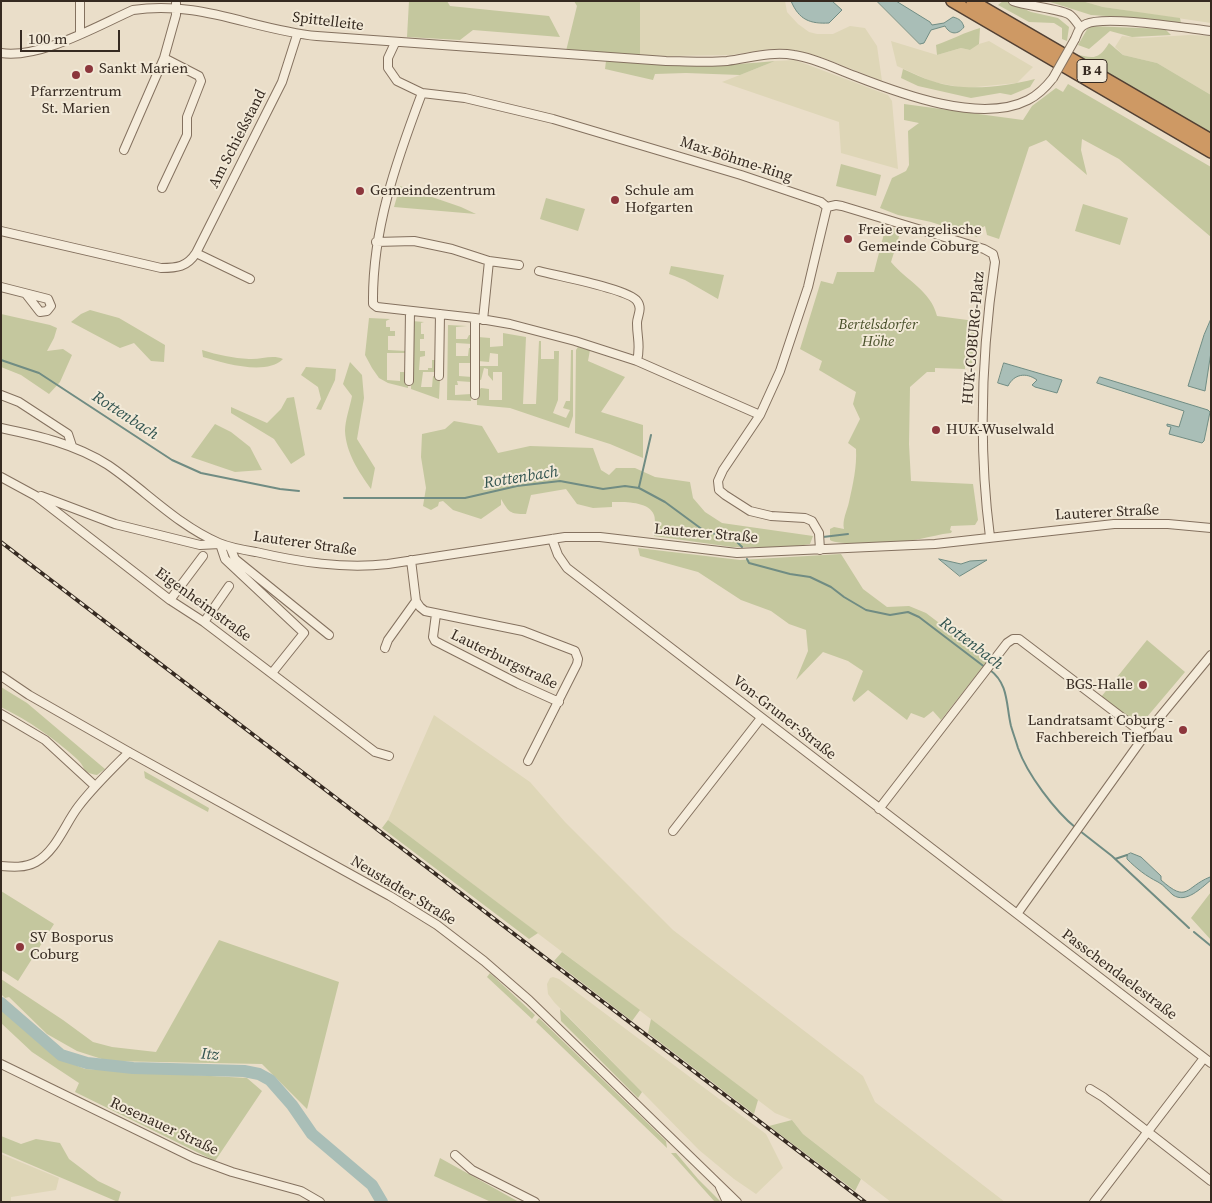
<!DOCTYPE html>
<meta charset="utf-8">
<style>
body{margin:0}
#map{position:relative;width:1212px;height:1203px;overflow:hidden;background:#eadec9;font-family:"Source Serif 4",serif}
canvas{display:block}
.frame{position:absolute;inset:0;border:2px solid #362a21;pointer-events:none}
.scale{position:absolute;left:20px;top:30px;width:100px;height:22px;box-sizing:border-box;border:2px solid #362a21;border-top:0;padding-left:6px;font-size:15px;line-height:18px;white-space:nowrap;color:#362a21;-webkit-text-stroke:4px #f2e9d7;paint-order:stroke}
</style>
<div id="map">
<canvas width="1212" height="1203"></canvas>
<div class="frame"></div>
<div class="scale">100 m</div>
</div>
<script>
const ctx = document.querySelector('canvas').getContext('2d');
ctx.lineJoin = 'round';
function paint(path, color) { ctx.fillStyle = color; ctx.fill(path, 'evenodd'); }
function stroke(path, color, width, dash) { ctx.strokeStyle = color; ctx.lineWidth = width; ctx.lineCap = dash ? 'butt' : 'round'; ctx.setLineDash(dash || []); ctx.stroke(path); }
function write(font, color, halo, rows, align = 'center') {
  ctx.font = font + ' "Source Serif 4",serif'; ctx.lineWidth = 4; ctx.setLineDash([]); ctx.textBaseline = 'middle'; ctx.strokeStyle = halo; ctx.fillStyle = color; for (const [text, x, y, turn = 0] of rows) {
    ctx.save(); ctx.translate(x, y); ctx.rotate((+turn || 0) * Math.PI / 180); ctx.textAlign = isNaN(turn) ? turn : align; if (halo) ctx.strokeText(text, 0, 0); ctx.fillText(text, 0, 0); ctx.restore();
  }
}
paint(new Path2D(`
 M640,1H785L787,12L798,24L809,32L817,34H833L850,26L865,28L877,46L882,81L821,57L796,51L770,49L731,55L668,56L640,55Z
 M1082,1H1211V23L1103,7Z
 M1189,35L1211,36V95L1157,63L1123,55L1115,47L1122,36L1142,38Z
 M891,41L937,55L961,48L970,50L979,44L989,41L1033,67L1017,83L965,88L933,82L897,66Z
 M795,60L888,95L892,101L898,169L841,153L839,122L722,82L775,61Z
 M434,715L530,782L565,822L673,930L863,1076L875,1102L1005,1202H891L803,1134L792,1120L775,1113L388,820Z
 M553,977L559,979L766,1134L783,1168L756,1194L734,1179L699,1150L554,1002L548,994L547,984L550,978Z
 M1,1154L59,1178L56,1190L11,1197V1202H1Z`), '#ded6b7');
paint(new Path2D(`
 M409,1H447L450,6L549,16L560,37L473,30L460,40L407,37Z
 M574,1H640V55L566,51L577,6Z
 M1003,1H1007L1031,12L1058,18L1069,27L1067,41L1062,39V28L1054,23L1029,22L998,5Z
 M1047,1H1082L1103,7L1180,18L1181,23L1152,19L1091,15Z
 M1089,26L1165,29L1171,35L1132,37L1110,31L1089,49L1078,45Z
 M980,28L979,44L970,50L961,48L937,55L936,45C951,40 965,32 980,28Z
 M1109,43L1123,55L1157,63L1211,95V134L1074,54C1093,58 1098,61 1109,43Z
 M606,61C663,65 719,67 775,61L740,75L686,73L655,74L653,80L605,69Z
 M903,69C913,73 922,78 932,81C964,92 1003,87 1035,79L1030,87L1011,95L1000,93L971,98L918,86L901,78Z
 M1068,84L1211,167V237L1119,159L1082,139L1081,150L1087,175L1046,140L1029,147L999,239L987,235L985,226L979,229L977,237L931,222L898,215L880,208L892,178L906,171L909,165L908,131L919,123L904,120V104L1023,120L1032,106L1056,88L1063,92Z
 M841,164L881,175L876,196L836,186Z
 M400,186L461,207L476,214L394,207Z
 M546,198L585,209L578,231L540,219Z
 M1083,204L1128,218L1120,245L1075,231Z
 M886,226L901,230L891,262C907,281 931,291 937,316L975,321L972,366L965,365V369L935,368V372H927L910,387L909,444L911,481L973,484L978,520L975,525L951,526L950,530L952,531L951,533C940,534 930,537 920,539C905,542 841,547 830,540V529L834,527L844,529C842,520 847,511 849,502C853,484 857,467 856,449L848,443L860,419L853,404L856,392L819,370L822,361L800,349L821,281L833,284L837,272H874Z
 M671,266L724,275L718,299L685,280L669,274Z
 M90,310L119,318L165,345L164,362L151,361L134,343L120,348L71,322L81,314Z
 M1,314L50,325L57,328L54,338L47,351L63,349L72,355L60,382L49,394L21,375L1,367Z
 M369,318L390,319L386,321V327H390V331H395V336H388V350L406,351V353H387V380L400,381V372H407L408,388L388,383L379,378L372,368L365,355Z
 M412,321L424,322L421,323V334H424V339H420V351H425V356L420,357L419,370H428V368H432V360H436V372H423L421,387H432L433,376L440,378L439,399L411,389Z
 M448,325L467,326L456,327V339H467L469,335H472V344L456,343V356H468L469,348H472V363H459V376L472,377L471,382L457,381L458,385H455V395L471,394V401L447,400Z
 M503,333L526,337L523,404H536L539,341H541V359H554V351H559L558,400L553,413L566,418L570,410L563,408L566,401H570L571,350H573V416L569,428L510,408L477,405V392L481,388L489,389V400H502V372H493V381L488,375V369L484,368L481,380L478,379V366H498V354L490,353L489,362L478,361V337L490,338V347L503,346Z
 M578,347L590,350L588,361L625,377L601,412L643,425V458L610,444L575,433L576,350Z
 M202,350C218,355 233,358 249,359C261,360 272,354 283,359C266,376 224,363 203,357Z
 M350,362L362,375L364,398L357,439L375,468L371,489C359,472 346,453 345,431C345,420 350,407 352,396L343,384Z
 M306,367L336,369L335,380L321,410L316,409L321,399L318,387L301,375Z
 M294,397L305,455L291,464L274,439L231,413V407L267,423L281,409L287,398Z
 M454,421L482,426L498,453L530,446L593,448L601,470L609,475L616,468H635L655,477L690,482L693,498L705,512L722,523L813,536L810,544L791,547H732L654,536C654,530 656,520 654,515C649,501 624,502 612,502V507L593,508L577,504L566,489L531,495L526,514C509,514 509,512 501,499V505L481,519L453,510L443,501L439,502L438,506L431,510L423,506L426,488L421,457L422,434L445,429Z
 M215,424L231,432L250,447L262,470L235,472L191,457Z
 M638,548L740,560L841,554L863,589L887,607L909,606L926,613L988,660L941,720L933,711L924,718L911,713L907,720L868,690L854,702L852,699L863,671L848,661L823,652L796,680L808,651L806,630L789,624L771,611L741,600L698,572L640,556Z
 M1147,640L1185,672L1141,724H1139L1101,697Z
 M1,687L27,703L105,769L97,775C80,772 87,768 77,759C54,738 29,721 1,707Z
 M144,771L209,808L208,812L145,778Z
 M388,820L538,933L529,939L382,828Z
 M1,891L54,924L18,981L1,970Z
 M1211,892V940L1191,918Z
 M219,940L339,982L307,1109L262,1064L108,1061L77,1051L47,1034L9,997L5,998L1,994V979L63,1020L93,1042L112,1047L156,1052Z
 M562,952L640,1010L632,1021L554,961Z
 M490,973L535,1015L532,1019L487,977Z
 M1,1006C29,1033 49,1055 85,1069L247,1078L262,1091L215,1161L75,1092L79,1083L32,1052L1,1023Z
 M560,1009L642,1092L638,1098L561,1021Z
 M539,1018L666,1141L667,1148L536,1022Z
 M651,1019L758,1100L754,1114L648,1033Z
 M792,1120L803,1134L861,1179L855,1191L769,1126Z
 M1,1136L21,1144L36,1139L60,1143L69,1159L98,1181L121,1192L118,1202L1,1152Z
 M671,1153H676L698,1179L721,1202H715Z
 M440,1158L519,1202H491L434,1176Z`), '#c4c79e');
const water = new Path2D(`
 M791,1H832L842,10L829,23C810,24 799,20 791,1Z
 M877,1H896L930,22L932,25L944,23L953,17C960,19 962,21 964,27C958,35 950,35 945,26L931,30L924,43L920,44Z
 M1211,319V352L1205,391L1188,386L1204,335Z
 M1004,363L1062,380L1057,393L1035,387L1032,385L1037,380C1026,372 1014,374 1008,386L998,383Z
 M1100,377L1208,410L1210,412L1204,441L1202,443L1169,434L1171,427L1167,426V424L1179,427L1184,411L1097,383Z
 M939,559L961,564L970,561L987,560L960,576Z
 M1131,853L1141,857L1161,876V880C1188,904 1185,887 1210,877L1211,880C1201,888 1186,904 1173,895C1168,891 1164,885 1158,882C1146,876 1137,869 1127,859V855Z`);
paint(water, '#a9beb7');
stroke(water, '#708c83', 1);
stroke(new Path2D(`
 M1,360L39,373L172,460L201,473L280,489L299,491
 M639,487L651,435
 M344,498H465L517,486L560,481L603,489L625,486L639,488L665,502L703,530L735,540L742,547
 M823,537L848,534
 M747,559L749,563L790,574L810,577L831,587L844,597L866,610L890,615L908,612L919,617L986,668
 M990,670C1009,684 1006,706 1011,726C1013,733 1016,741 1018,748C1027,774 1055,811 1076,828
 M1080,831L1112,856L1189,928
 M1115,859L1127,855
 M1194,932L1211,946`), '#708c83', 2);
stroke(new Path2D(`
 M1,1003L61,1055L87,1063L133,1068L244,1071L259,1074L270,1080L292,1105L312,1134L372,1185L382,1202`), '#a9beb7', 12);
const minor = new Path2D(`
 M80,1V34
 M1013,1C1026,6 1062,9 1070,15C1074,18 1077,23 1080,27
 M1075,39C1078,32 1079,27 1086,24C1106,15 1185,28 1211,31
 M395,43L388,58V68L397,81L422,93L465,98L553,119L741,175L821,202L827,207
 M1,53C40,59 97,26 133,10C201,0 253,30 317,36L666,61C686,61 707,63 727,61C750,58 771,51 794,55C815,58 836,69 855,76C901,94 981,124 1028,100C1038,95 1046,87 1053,78
 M422,93C396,162 372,230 373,304L377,307L475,318L510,324L575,341L637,361L760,415
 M124,150L164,58L176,15V3
 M162,188L187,135V117L201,81L199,76L164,58
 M827,207L836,205L842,206L984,249L993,254L995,262C981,355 978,444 990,537
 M1,231L161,268C177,268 187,267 196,253L282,82L297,35
 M376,242L414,241L452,249L489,261L483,320
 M196,253L250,279
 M489,261L519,265
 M539,271C557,276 629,289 637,301C643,309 637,316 637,323C637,339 641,345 637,361
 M1,287L48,299L51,306L47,311L40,312L26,294
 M439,376L440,314
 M409,381L410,311
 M1,395L19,402L68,434L72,446
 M475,395V318
 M1,428C39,436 75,444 108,465C145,490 177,525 219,543C231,548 244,550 256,552C299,562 343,569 388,564L565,537H600L737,553L935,544L1114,524H1168L1211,528
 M1,477L36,496L170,600L204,622L375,752L389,756
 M41,496L115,524L200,545L220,544L225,559L304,633L272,673
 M552,539L558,555L567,568L1211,1063
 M230,547L235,559L329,635
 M820,550L819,533L812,521L805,518L771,516L750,511L725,495L719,490L718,481L723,470L760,415L780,371L808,287L827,207
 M170,600L203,556
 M416,601L420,607L425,611L523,631L575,651L578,659L577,664L528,761
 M436,614L433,637L435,641L519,684L559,702
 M204,622L229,586
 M385,648L388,640L416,601L411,560
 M1,676L29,695L129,752L390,896L437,925L484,961L529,1000L737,1202
 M1,714L45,740L95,786
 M879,809L1007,643L1013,639H1019L1145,735
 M673,831L761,718
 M1,866C12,867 25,868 36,862C56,851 65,824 78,807C93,787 111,770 129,752
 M1017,914L1145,735L1211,655
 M1,1064L194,1158L232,1172L301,1191L320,1202
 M1090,1089L1103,1097L1211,1181
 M455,1155L472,1170L535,1202
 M720,1187L727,1202
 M1094,1202L1204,1058`);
const highway = new Path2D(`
 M952,1L1211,152
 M972,1L1211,140`);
stroke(minor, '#84715f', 10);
stroke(highway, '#524033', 14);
stroke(minor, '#f5ecdb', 8);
stroke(highway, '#ce9964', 11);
const rail = new Path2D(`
 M1,542L865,1202`);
stroke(rail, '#362a21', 4);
stroke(rail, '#f2e9d7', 2, [5.5]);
const minorBridge = new Path2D(`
 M1053,78L1075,39`);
stroke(minorBridge, '#84715f', 10, []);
stroke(minorBridge, '#f5ecdb', 8);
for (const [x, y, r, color] of [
 [89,69,5,"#8c363c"],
 [76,75,5,"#8c363c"],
 [360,191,5,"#8c363c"],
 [615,200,5,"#8c363c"],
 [848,239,5,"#8c363c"],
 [936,430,5,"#8c363c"],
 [1143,685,5,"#8c363c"],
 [1183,730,5,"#8c363c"],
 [20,947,5,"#8c363c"]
]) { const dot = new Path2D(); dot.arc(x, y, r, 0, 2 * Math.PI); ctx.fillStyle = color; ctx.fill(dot); stroke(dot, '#f2e9d7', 2); }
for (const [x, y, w] of [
 [1092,71,30]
]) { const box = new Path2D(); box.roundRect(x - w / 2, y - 11.5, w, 23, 4); ctx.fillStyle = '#f2e9d7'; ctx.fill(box); stroke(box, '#362a21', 1); }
write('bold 14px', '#362a21', null, [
 ["B 4",1092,71]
]);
write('15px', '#362a21', '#f2e9d7', [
 ["Spittelleite",328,22,7],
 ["Am Schießstand",238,139,-63],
 ["Max-Böhme-Ring",736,160,18],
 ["HUK-COBURG-Platz",974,338,-85],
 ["Lauterer Straße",1107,513,-3],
 ["Lauterer Straße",706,534,5],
 ["Lauterer Straße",305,544,8],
 ["Eigenheimstraße",203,605,36],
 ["Lauterburgstraße",504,660,26],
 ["Von-Gruner-Straße",784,718,38],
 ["Neustadter Straße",403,891,31],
 ["Passchendaelestraße",1119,975,37],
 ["Rosenauer Straße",164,1127,25]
]);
write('15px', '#362a21', '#f2e9d7', [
 ["Sankt Marien",99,69],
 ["Pfarrzentrum",76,92,"center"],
 ["St. Marien",76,109,"center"],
 ["Gemeindezentrum",370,191],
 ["Schule am",625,191],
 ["Hofgarten",625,208],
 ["Freie evangelische",858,230],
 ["Gemeinde Coburg",858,247],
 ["HUK-Wuselwald",946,430],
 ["BGS-Halle",1133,685,"right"],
 ["Landratsamt Coburg -",1173,721,"right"],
 ["Fachbereich Tiefbau",1173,738,"right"],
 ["SV Bosporus",30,938],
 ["Coburg",30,955]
], 'left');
write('italic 15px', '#49502a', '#f2e9d7', [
 ["Bertelsdorfer",878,325],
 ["Höhe",878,342]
]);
write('italic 16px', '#325450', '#f2e9d7', [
 ["Rottenbach",125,416,33],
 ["Rottenbach",521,478,-9],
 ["Rottenbach",971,644,37],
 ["Itz",210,1055,3]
]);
</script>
